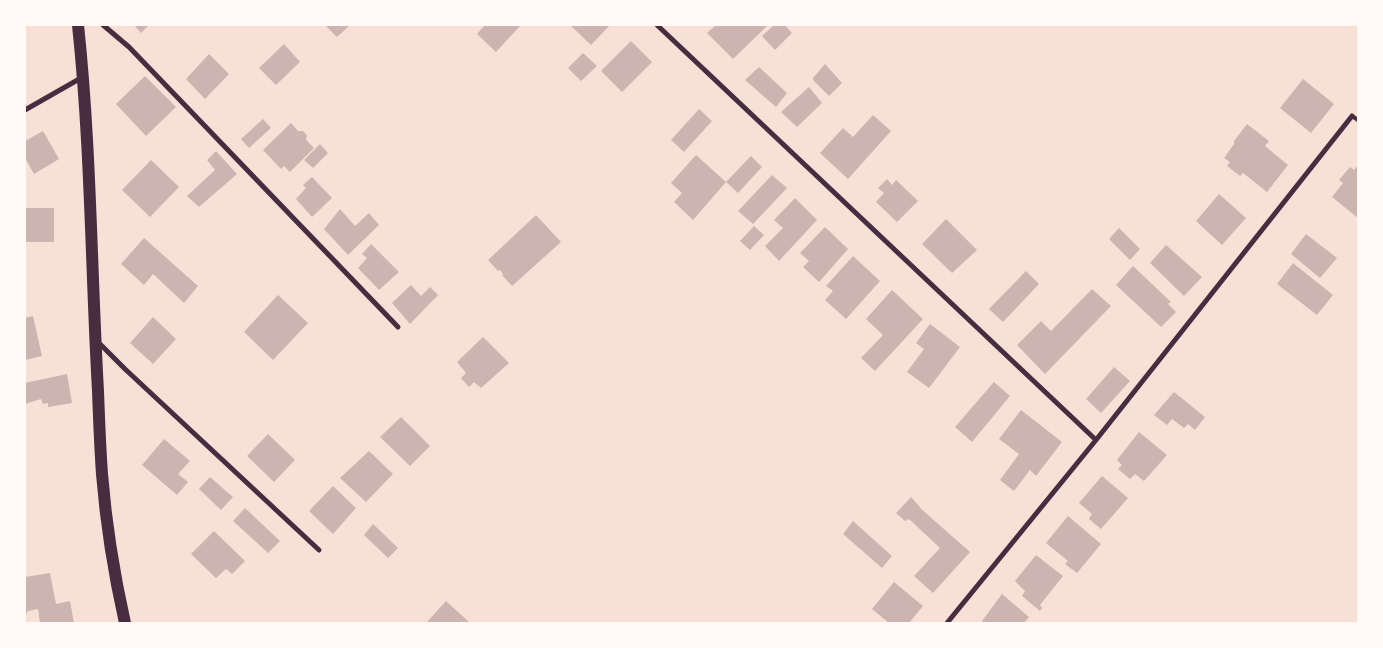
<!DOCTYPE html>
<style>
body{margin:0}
#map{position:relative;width:1383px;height:648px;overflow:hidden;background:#f7e1d7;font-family:Commissioner,sans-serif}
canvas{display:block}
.frame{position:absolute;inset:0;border:26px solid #fffaf5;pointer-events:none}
</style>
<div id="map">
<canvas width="1383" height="648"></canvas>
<div class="frame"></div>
</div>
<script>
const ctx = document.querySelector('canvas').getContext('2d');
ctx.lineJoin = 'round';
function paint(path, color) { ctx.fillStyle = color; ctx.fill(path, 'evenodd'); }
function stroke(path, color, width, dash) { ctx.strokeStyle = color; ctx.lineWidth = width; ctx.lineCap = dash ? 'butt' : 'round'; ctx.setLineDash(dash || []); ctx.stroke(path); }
paint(new Path2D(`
 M134,25H149L141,33Z
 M325,25H350L337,37Z
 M485,25H521L496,52L477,34Z
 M570,25H610L591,45Z
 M716,25H766L767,26L733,59L707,33Z
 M774,25H785L792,33L775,50L762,36Z
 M631,41L652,62L622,92L601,71Z
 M284,44L300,62L276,85L259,68Z
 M583,53L597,66L581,81L568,68Z
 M209,54L229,74L205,99L186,79Z
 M825,64L842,83L829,96L813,80V78Z
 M759,67L787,93L776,107L745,80Z
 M145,76L176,107L146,136L116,104Z
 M1303,79L1334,104L1311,133L1280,108Z
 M809,87L822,103L797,127L781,112Z
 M699,109L712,121L684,152L671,140Z
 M873,115L891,131L848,179L820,153L843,128L853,137Z
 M263,119L271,128L249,148L241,139Z
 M291,123L298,131H303L307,135L306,140L314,148L290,172L284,166L281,169L263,150Z
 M1247,124L1269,141L1265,146L1288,165L1267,192L1243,173L1240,176L1227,166L1230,162L1224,158L1234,144V141Z
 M43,131L59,159L34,174L25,158V141Z
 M320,144L328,153L313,168L304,160Z
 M216,151L237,174L199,207L187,196L215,170L207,160Z
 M696,155L726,182L693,220L674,202L682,193L671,183Z
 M751,156L762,167L738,193L726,182Z
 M151,160L179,187L150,217L122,190Z
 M1358,165V218L1332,197L1343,183L1339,180L1350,167L1354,170Z
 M772,175L787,188L753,224L738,211Z
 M312,177L332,198L312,217L296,199L306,188L303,185Z
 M887,179L892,185L896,180L918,201L897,222L876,202L884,193L878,188Z
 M1219,194L1246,218L1222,245L1196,221Z
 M795,198L817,220L779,261L765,246L783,228L774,220Z
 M25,208H54V242H25Z
 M340,209L355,226L369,213L379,225L348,255L324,229Z
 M536,215L561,242L512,286L502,275L503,274L500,270L498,271L488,260Z
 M946,219L977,250L952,273L922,244Z
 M754,226L764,235L750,250L740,241Z
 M825,227L848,249L819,282L803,267L809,261L800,253Z
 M1119,228L1140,249L1130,260L1109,239Z
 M1306,234L1337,258L1320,278L1291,254Z
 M144,238L198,286L184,303L153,274L144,285L121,264Z
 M371,244L399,272L379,290L358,268L367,258L362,254Z
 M1166,245L1202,277L1184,296L1150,263Z
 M853,256L880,281L846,319L825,300L833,291L826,286Z
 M1293,263L1333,295L1317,315L1277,284Z
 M1133,266L1171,302L1168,304L1176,312L1161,327L1116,285Z
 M1026,271L1039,284L1003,322L989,309Z
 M411,285L421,296L430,287L438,295L410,324L392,303Z
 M1092,289L1111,306L1045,374L1017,345L1041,321L1051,331Z
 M892,290L923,319L875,371L861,358L883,335L866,319Z
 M278,295L308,323L273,360L244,332Z
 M33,316L42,356L25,360V318Z
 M153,317L176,339L153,364L130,343Z
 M930,324L960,347L929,388L907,372L924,349L916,343Z
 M483,337L509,363L481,388L474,382L469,387L461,378L466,373L457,362Z
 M1114,367L1130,381L1101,413L1086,399Z
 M67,374L72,403L48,407V403L43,404L41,399L25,404V383Z
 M994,382L1010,396L972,442L955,427Z
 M1174,392L1205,417L1195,430L1188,424L1184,428L1172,419L1167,425L1154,415Z
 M1021,410L1062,442L1036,476L1030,470L1014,491L1000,480L1019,454L999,439Z
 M401,417L430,446L410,466L380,437Z
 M1139,432L1167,455L1144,481L1135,474L1130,479L1118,469L1122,465L1117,460Z
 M268,434L295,460L274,482L247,456Z
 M164,439L190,461L178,474L188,482L177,495L142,465Z
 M369,451L393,474L366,502L340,478Z
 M1102,476L1128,498L1101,529L1089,519L1092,514L1079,503Z
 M210,477L233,497L221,510L199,489Z
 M333,486L356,508L333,534L309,511Z
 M911,497L920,507H919L970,552L933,593L914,576L940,548L909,519L905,521L896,513Z
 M245,508L280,541L268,553L233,521Z
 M1068,516L1101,544L1077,573L1065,564L1068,561L1046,543Z
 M853,521L892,556L882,568L843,534Z
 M373,524L398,548L388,558L364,535Z
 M214,531L245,561L232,574L226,569L216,578L191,554Z
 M1036,555L1063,576L1040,605L1042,608L1040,611L1022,596L1025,591L1015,581Z
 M50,573L56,604L70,601L74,623H40L38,609L28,611L25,616V577Z
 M894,582L923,606L909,623H889L872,609Z
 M1002,594L1029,617L1024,623H985L982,621Z
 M446,601L470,623H426Z`), '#ccb4b1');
stroke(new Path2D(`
 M1352,116L1358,120`), '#4a2c40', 4);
stroke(new Path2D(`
 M103,25L129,47L398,327
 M657,25L1096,440
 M25,110L81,78
 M99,343L125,369L319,550
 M947,623L1096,440L1352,116`), '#4a2c40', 5);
stroke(new Path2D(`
 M78,25C91,147 91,269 98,391C99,418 100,446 102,474C106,524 114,574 125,623`), '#4a2c40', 12);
</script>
